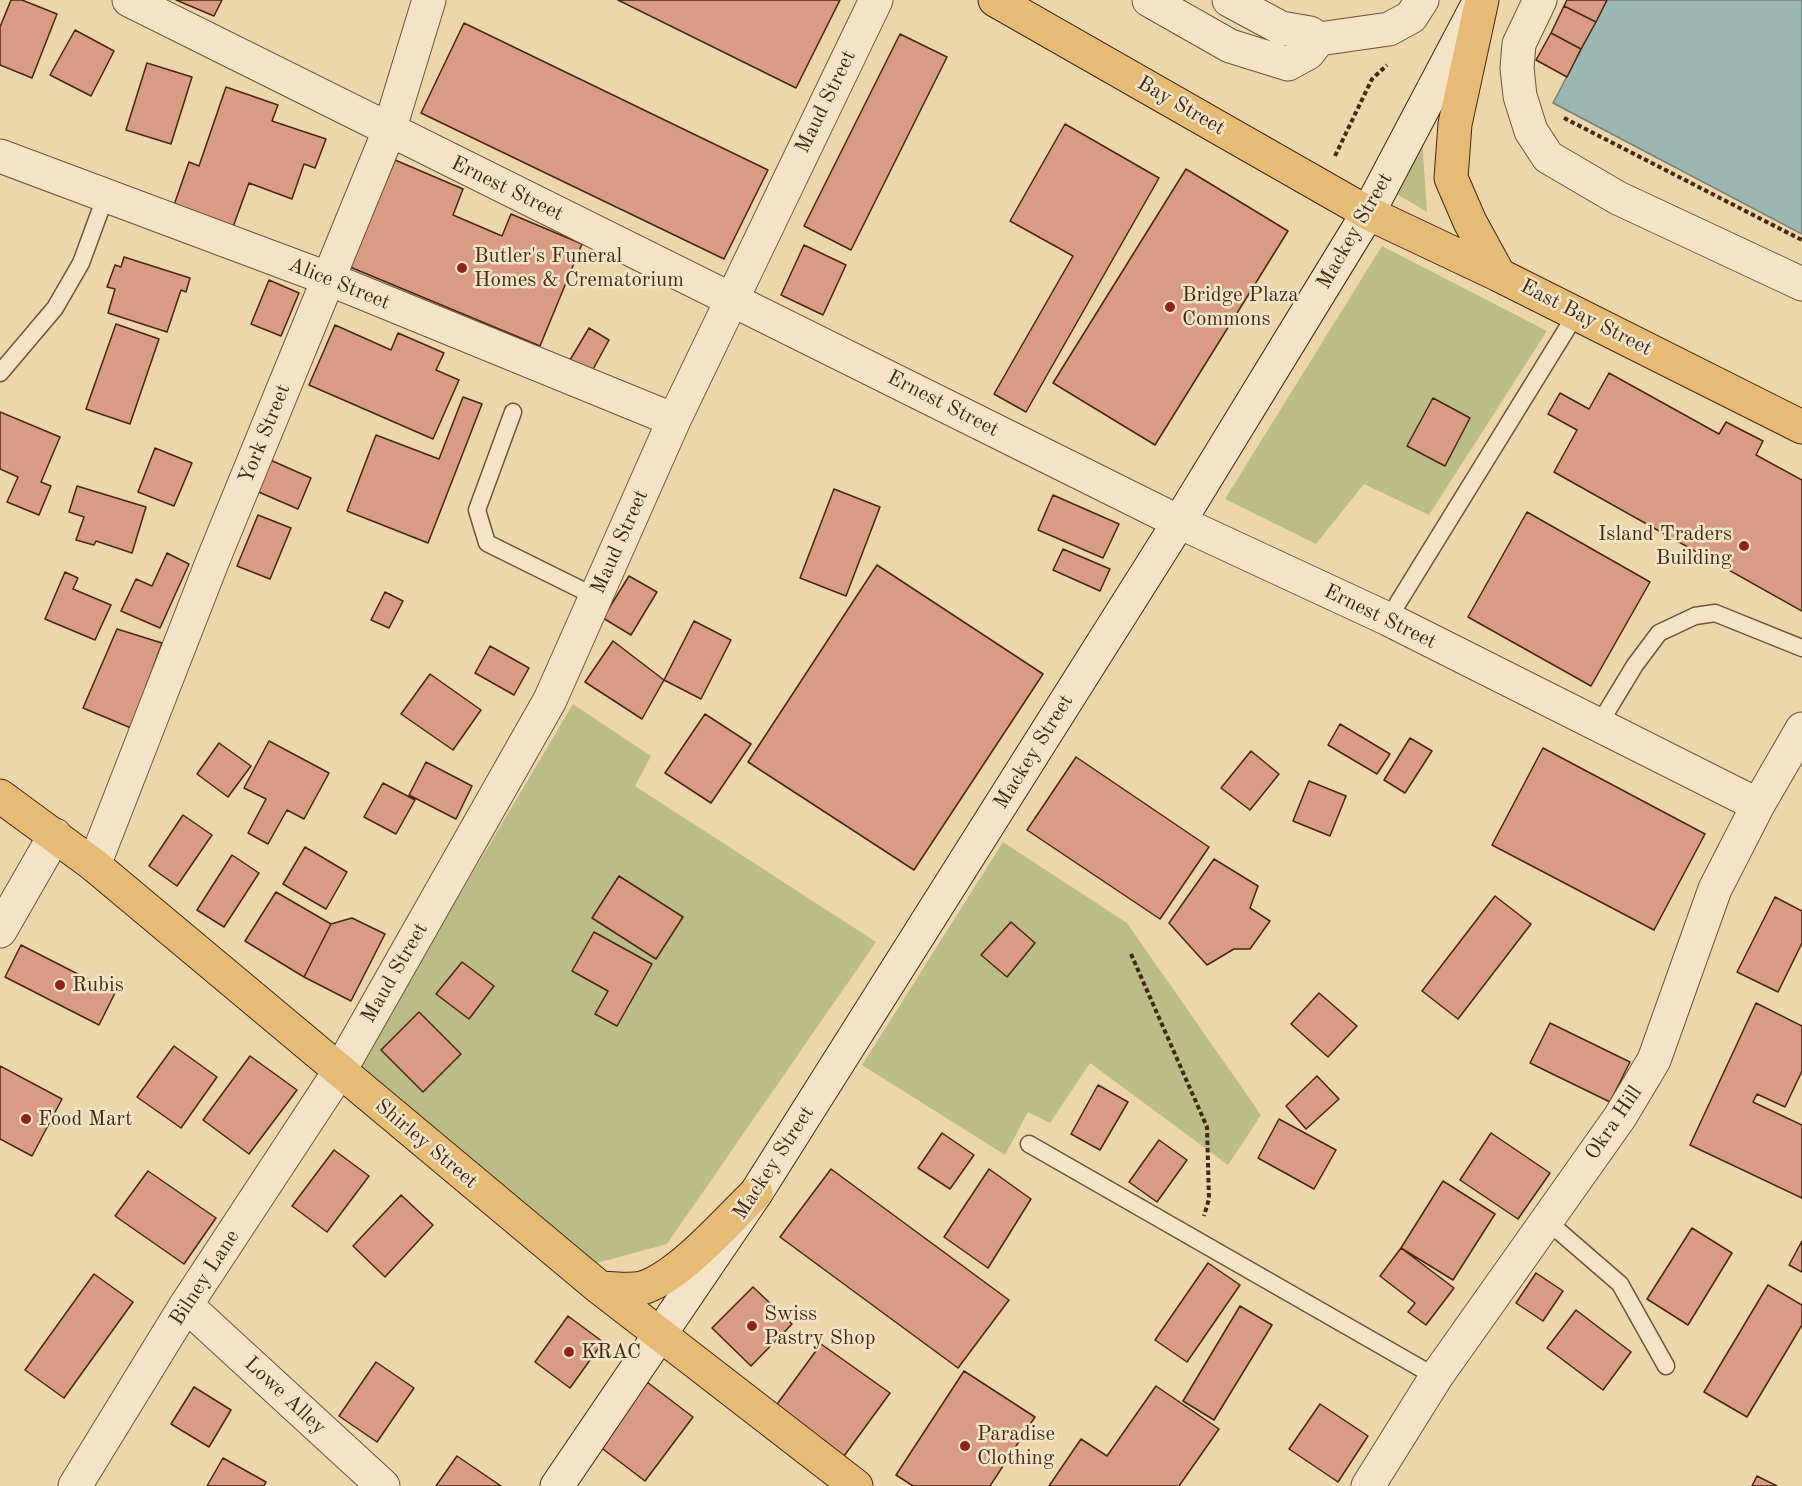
<!DOCTYPE html>
<style>
body{margin:0}
canvas{display:block;background:#ecd6aa}
</style>
<canvas width="1802" height="1486"></canvas>
<script>
const ctx = document.querySelector('canvas').getContext('2d');
ctx.lineJoin = 'round';
function paint(path, color) { ctx.fillStyle = color; ctx.fill(path, 'evenodd'); }
function stroke(path, color, width, dash) { ctx.strokeStyle = color; ctx.lineWidth = width; ctx.lineCap = dash ? 'butt' : 'round'; ctx.setLineDash(dash || []); ctx.stroke(path); }
function write(font, color, halo, rows, align = 'center') {
  ctx.font = font + ' "Old Standard TT",serif'; ctx.lineWidth = 5; ctx.setLineDash([]); ctx.textBaseline = 'middle'; ctx.strokeStyle = halo; ctx.fillStyle = color; for (const [text, x, y, turn = 0] of rows) {
    ctx.save(); ctx.translate(x, y); ctx.rotate((+turn || 0) * Math.PI / 180); ctx.textAlign = isNaN(turn) ? turn : align; if (halo) ctx.strokeText(text, 0, 0); ctx.fillText(text, 0, 0); ctx.restore();
  }
}
paint(new Path2D(`
 M1422,139L1427,212L1390,190Z
 M1382,246L1547,331L1429,515L1364,484L1316,544L1225,499Z
 M573,704L651,756L635,786L876,942L667,1244L597,1263L358,1066Z
 M1003,842L1127,923L1261,1115L1228,1165L1090,1063L1050,1123L1028,1112L1005,1155L862,1065Z`), '#bbbd86');
const water = new Path2D(`
 M1607,0H1802V234L1553,103Z`);
paint(water, '#9bb7b2');
stroke(water, '#797d73', 1.5);
const building = new Path2D(`
 M11,0H22L57,14L32,78L0,65V27Z
 M176,0H222L214,16Z
 M618,0H840L796,88Z
 M1567,0H1607L1596,22L1564,6Z
 M1564,6L1596,22L1581,49L1551,33Z
 M464,23L768,170L724,259L421,113Z
 M75,30L114,51L91,96L50,75Z
 M1551,33L1581,49L1567,77L1536,60Z
 M900,34L947,57L851,250L804,226Z
 M147,63L192,77L171,144L126,130Z
 M226,87L278,105L272,121L326,139L315,168L304,164L292,199L249,183L233,227L174,205L189,162L199,166Z
 M1065,124L1159,178L1026,412L994,394L1073,256L1010,221Z
 M395,160L463,189L453,215L502,236L511,214L582,244L540,346L350,267Z
 M1186,169L1288,231L1155,445L1053,383Z
 M804,245L846,265L823,315L781,295Z
 M124,257L190,278L186,292L181,290L167,332L108,313L115,289L107,287L115,265L121,267Z
 M269,280L299,293L281,336L251,324Z
 M116,324L159,339L130,424L86,409Z
 M335,325L391,350L398,333L444,353L436,370L459,380L433,439L309,385Z
 M589,328L609,340L591,373L570,360Z
 M1609,373L1719,434L1726,422L1763,441L1756,455L1802,480V611L1554,472L1577,430L1548,414L1560,393L1589,409Z
 M463,397L482,404L428,543L347,511L376,435L439,459Z
 M1433,398L1470,418L1445,466L1407,446Z
 M0,412L60,437L41,482L51,486L39,515L7,502L18,477L0,469Z
 M155,448L192,463L174,506L138,492Z
 M268,459L311,478L298,509L254,490Z
 M77,486L146,507L132,553L96,541L94,545L76,540L84,517L69,512Z
 M834,489L880,507L846,596L800,578Z
 M1053,495L1119,524L1103,558L1038,530Z
 M1527,512L1650,582L1591,686L1468,617Z
 M258,515L291,528L270,579L237,566Z
 M1063,549L1110,569L1100,591L1053,570Z
 M167,553L189,564L160,628L121,611L136,579L152,586Z
 M877,565L1043,674L914,870L748,762Z
 M65,572L78,578L73,589L111,605L95,640L45,619Z
 M629,576L657,592L631,635L603,618Z
 M385,592L403,601L389,628L371,620Z
 M694,621L731,640L701,699L664,680Z
 M117,629L162,643L131,728L83,708Z
 M613,641L664,680L642,719L585,682Z
 M490,646L529,668L514,695L475,673Z
 M430,674L481,710L453,750L401,714Z
 M705,714L751,744L711,803L665,773Z
 M1340,724L1390,754L1377,774L1328,745Z
 M1410,738L1432,751L1405,793L1384,780Z
 M269,741L329,773L304,819L287,810L268,844L248,833L266,799L244,788Z
 M219,743L251,766L228,797L197,774Z
 M1543,748L1705,834L1654,930L1492,845Z
 M1251,751L1279,774L1250,810L1221,788Z
 M1076,757L1209,847L1160,919L1027,830Z
 M426,762L472,786L456,819L409,795Z
 M1309,781L1346,796L1330,836L1293,821Z
 M383,783L415,800L396,834L364,817Z
 M183,815L212,835L177,886L149,866Z
 M305,847L347,872L326,909L283,884Z
 M232,855L259,873L224,927L197,910Z
 M1214,859L1258,886L1250,908L1270,921L1250,949H1234L1207,965L1169,923Z
 M619,876L683,917L656,959L592,918Z
 M276,892L331,924L304,977L245,941Z
 M1495,896L1531,924L1458,1019L1422,991Z
 M1775,897L1802,911V943L1778,992L1737,972Z
 M352,918L385,934L351,1001L304,977L331,924Z
 M1011,922L1035,943L1007,977L981,955Z
 M594,932L652,964L617,1026L595,1014L608,991L572,971Z
 M21,945L115,993L99,1025L5,977Z
 M462,962L494,986L469,1019L436,994Z
 M1319,993L1357,1026L1328,1057L1291,1024Z
 M1756,1003L1802,1026V1071L1785,1107L1757,1094L1753,1102L1802,1125V1198L1690,1145Z
 M419,1012L461,1054L423,1092L381,1050Z
 M1550,1023L1630,1062L1610,1102L1530,1063Z
 M174,1046L217,1077L181,1128L137,1097Z
 M250,1056L297,1090L249,1154L203,1120Z
 M0,1066L62,1099L32,1156L0,1139Z
 M1317,1076L1339,1099L1306,1129L1286,1106Z
 M1098,1085L1128,1102L1100,1150L1071,1134Z
 M1279,1119L1336,1150L1314,1189L1258,1158Z
 M942,1133L974,1155L950,1189L918,1168Z
 M1491,1133L1550,1173L1518,1219L1460,1180Z
 M1159,1140L1187,1160L1157,1202L1129,1182Z
 M334,1150L369,1176L327,1232L292,1206Z
 M831,1169L1009,1300L958,1368L780,1237Z
 M989,1169L1031,1199L988,1268L944,1237Z
 M148,1171L216,1218L184,1264L115,1216Z
 M1443,1181L1495,1214L1453,1280L1401,1248Z
 M401,1195L433,1225L385,1277L353,1246Z
 M1692,1228L1732,1253L1688,1325L1647,1299Z
 M1802,1241V1272L1789,1265Z
 M1401,1248L1454,1288L1426,1325L1408,1312L1415,1303L1380,1276Z
 M1208,1263L1240,1285L1187,1362L1155,1340Z
 M1536,1273L1563,1291L1543,1321L1516,1303Z
 M94,1274L133,1302L64,1398L25,1370Z
 M1768,1285L1802,1305V1325L1747,1417L1704,1392Z
 M753,1287L792,1324L751,1366L712,1328Z
 M1240,1306L1272,1325L1214,1420L1183,1401Z
 M1576,1310L1631,1352L1603,1390L1547,1348Z
 M568,1316L603,1342L570,1388L535,1362Z
 M821,1344L890,1393L844,1456L775,1407Z
 M376,1362L414,1388L377,1442L339,1416Z
 M964,1371L1035,1417L990,1486H913L896,1475Z
 M647,1382L693,1417L645,1481L599,1446Z
 M1156,1386L1219,1429L1179,1486H1049L1081,1439L1107,1456Z
 M194,1387L231,1410L209,1447L171,1424Z
 M1320,1404L1368,1436L1338,1482L1289,1449Z
 M457,1456L501,1486H436Z
 M223,1458L266,1482L264,1486H207Z
 M1757,1476L1777,1486H1752Z`);
paint(building, '#d99c82');
stroke(building, '#462614', 1.5);
const service = new Path2D(`
 M0,373L55,308L81,263L106,195
 M513,412L477,510L487,543L596,597
 M1388,619L1576,314
 M1598,726L1635,665L1659,633L1695,616L1715,613L1802,648
 M1029,1144L1436,1377
 M1546,1220L1620,1284L1666,1366`);
const minor = new Path2D(`
 M129,0L1179,522L1388,619L1758,805
 M1149,0L1230,46L1288,64L1308,53L1319,39
 M1229,0L1281,28L1310,33L1319,39L1389,29L1411,17L1422,0
 M1540,0L1519,44L1517,68L1520,96L1531,131L1548,157L1618,198L1802,284
 M0,156L329,279L674,420
 M94,865L213,560L389,131L429,0
 M0,931L55,835
 M186,1305L383,1486
 M75,1486L186,1305L339,1072L550,700L674,420L876,0
 M1368,1486L1436,1377L1620,1117L1654,1060L1715,889L1758,805L1802,729`);
const secondary = new Path2D(`
 M557,1486L756,1193L1179,522L1368,213L1475,10`);
const trunk = new Path2D(`
 M995,0L1368,213L1499,275L1802,427
 M1482,0L1455,124L1451,178L1470,222L1499,275
 M0,796L94,865L600,1288L856,1486
 M600,1288C613,1288 629,1291 642,1288C679,1277 727,1221 756,1193`);
stroke(service, '#70523a', 19);
stroke(minor, '#70523a', 35);
stroke(secondary, '#462614', 35);
stroke(trunk, '#462614', 35);
stroke(new Path2D(`
 M1564,118L1802,240
 M1335,156L1372,79L1387,65
 M1131,954L1207,1127L1209,1199L1204,1216`), '#462614', 4, [4.5, 3]);
stroke(service, '#f3e4c8', 16);
stroke(minor, '#f3e4c8', 33);
stroke(secondary, '#f3e4c8', 33);
stroke(trunk, '#e6bb75', 33);
for (const [x, y, r, color] of [
 [462,268,6,"#8f2418"],
 [1170,307,6,"#8f2418"],
 [1744,546,6,"#8f2418"],
 [60,985,6,"#8f2418"],
 [26,1119,6,"#8f2418"],
 [752,1326,6,"#8f2418"],
 [569,1352,6,"#8f2418"],
 [965,1446,6,"#8f2418"]
]) { const dot = new Path2D(); dot.arc(x, y, r, 0, 2 * Math.PI); ctx.fillStyle = color; ctx.fill(dot); stroke(dot, '#f3e4c8', 2); }
write('21px', '#462614', '#f3e4c8', [
 ["Maud Street",826,102,-64],
 ["Bay Street",1181,106,30],
 ["Ernest Street",507,189,26],
 ["Mackey Street",1355,231,-60],
 ["Alice Street",339,284,22],
 ["East Bay Street",1586,318,27],
 ["Ernest Street",943,404,27],
 ["York Street",265,434,-68],
 ["Maud Street",620,542,-66],
 ["Ernest Street",1380,617,26],
 ["Mackey Street",1034,752,-58],
 ["Maud Street",395,973,-60],
 ["Okra Hill",1614,1123,-56],
 ["Shirley Street",426,1144,40],
 ["Mackey Street",774,1163,-57],
 ["Bilney Lane",205,1278,-57],
 ["Lowe Alley",285,1396,43]
]);
write('21px', '#462614', '#f3e4c8', [
 ["Butler's Funeral",474,256],
 ["Homes & Crematorium",474,280],
 ["Bridge Plaza",1182,295],
 ["Commons",1182,319],
 ["Island Traders",1732,534,"right"],
 ["Building",1732,558,"right"],
 ["Rubis",72,985],
 ["Food Mart",38,1119],
 ["Swiss",764,1314],
 ["Pastry Shop",764,1338],
 ["KRAC",581,1352],
 ["Paradise",977,1434],
 ["Clothing",977,1458]
], 'left');
</script>
